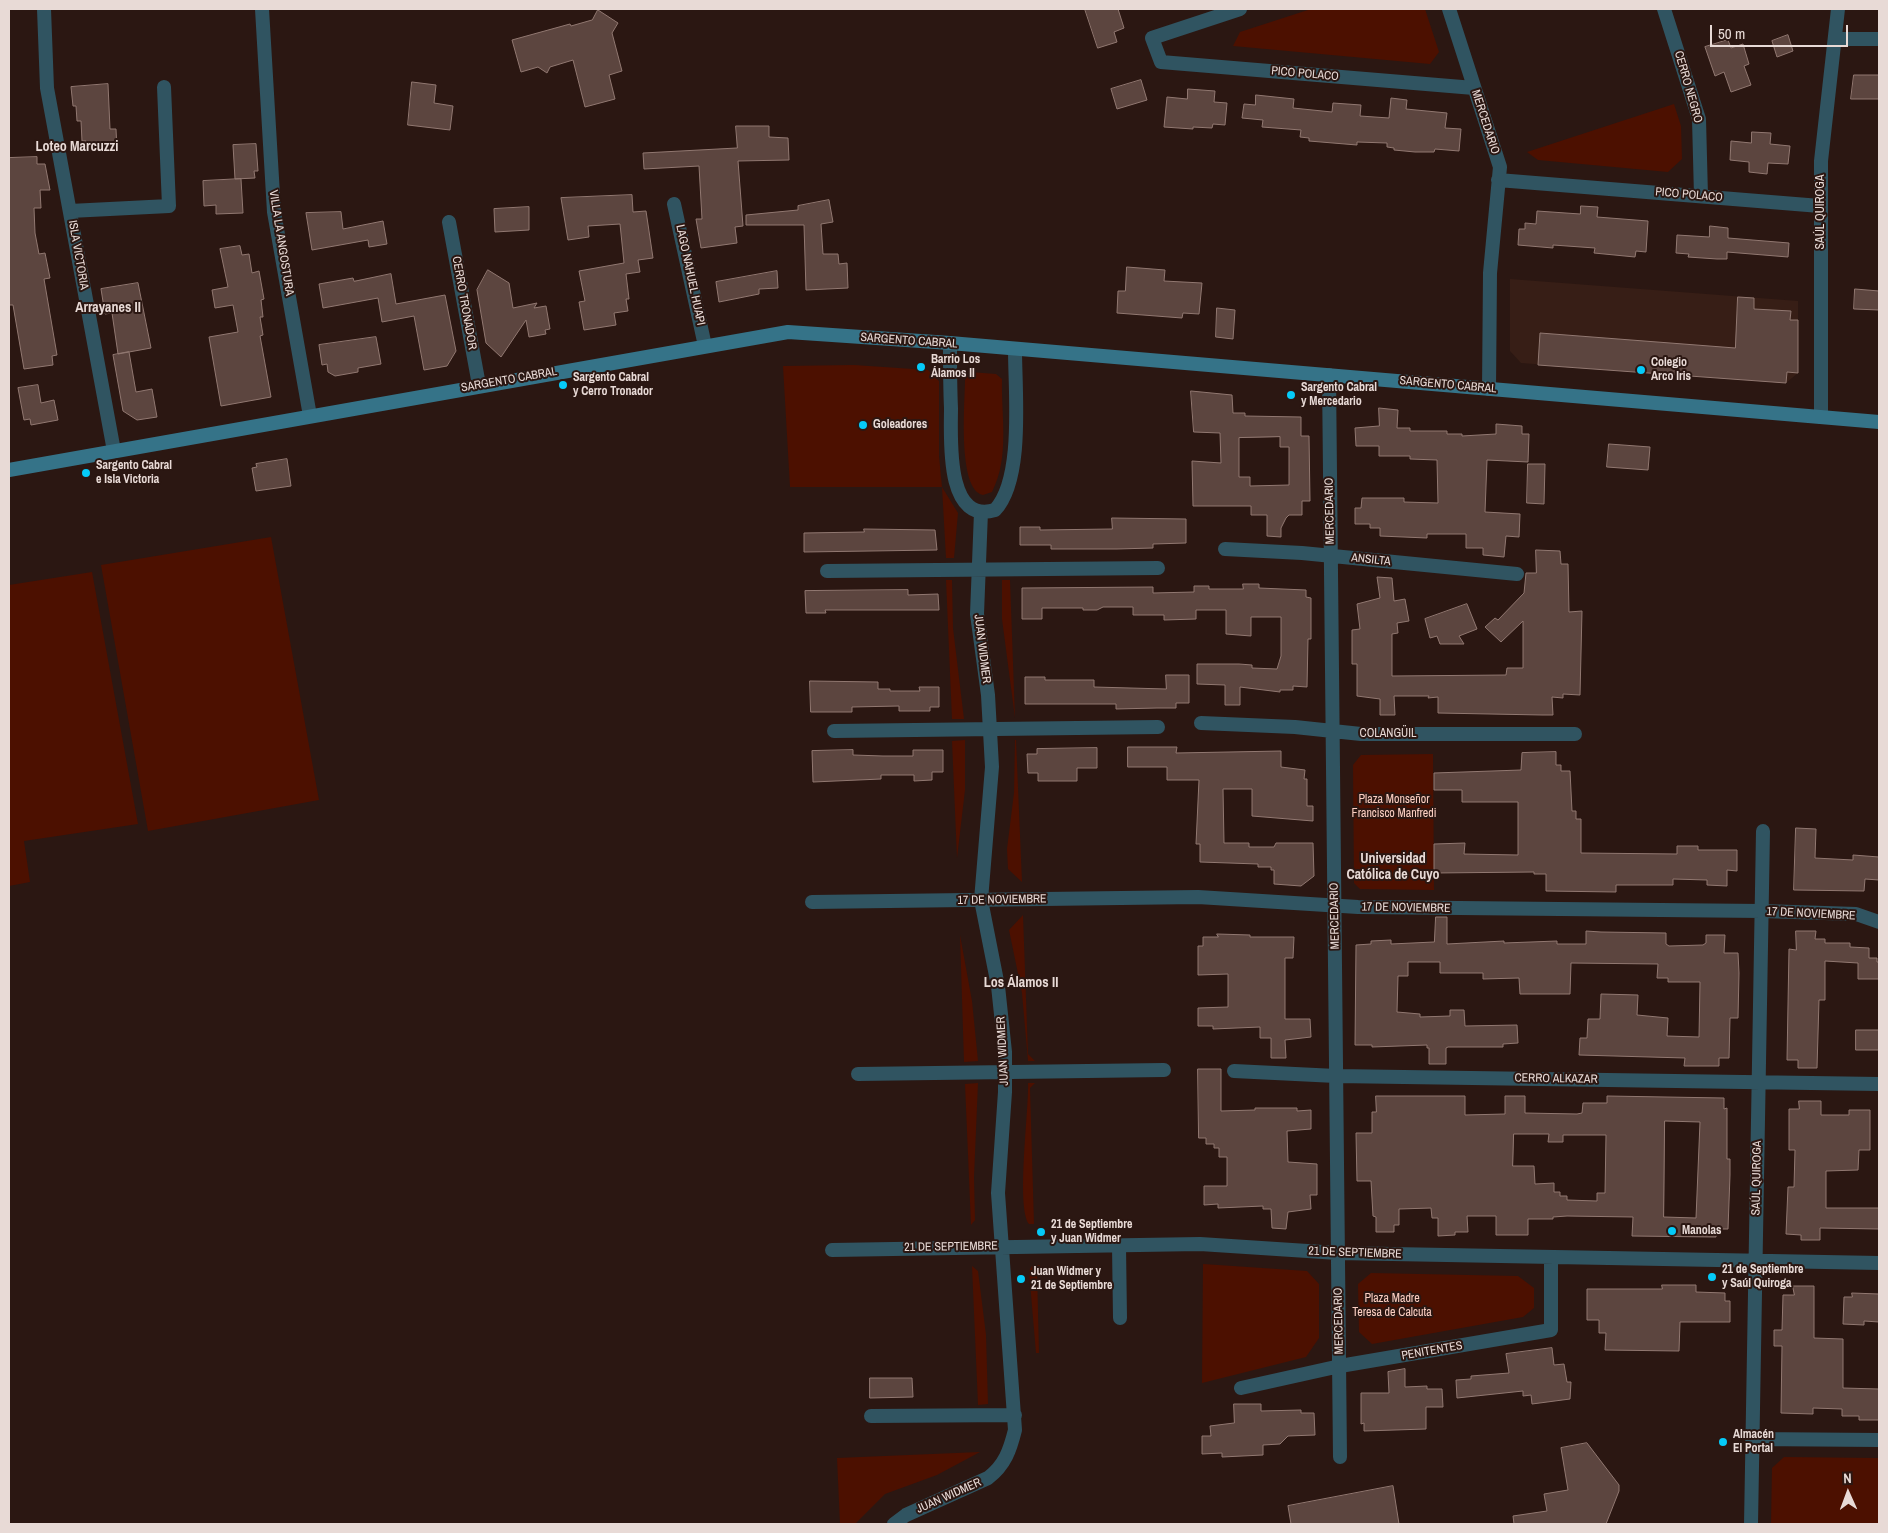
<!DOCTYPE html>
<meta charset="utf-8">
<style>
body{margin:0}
#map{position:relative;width:1888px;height:1533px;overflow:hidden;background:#2b1712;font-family:"Archivo Narrow",sans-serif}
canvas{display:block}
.frame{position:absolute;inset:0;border:10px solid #e8dad6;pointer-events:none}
.north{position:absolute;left:1823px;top:1468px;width:50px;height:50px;-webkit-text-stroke:4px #2b1712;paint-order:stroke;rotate:358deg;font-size:14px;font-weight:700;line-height:20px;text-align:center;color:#e8dad6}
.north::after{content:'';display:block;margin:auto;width:18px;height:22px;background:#e8dad6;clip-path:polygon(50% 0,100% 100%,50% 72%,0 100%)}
.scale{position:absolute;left:1710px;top:25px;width:138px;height:22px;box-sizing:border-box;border:2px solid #e8dad6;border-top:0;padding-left:6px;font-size:15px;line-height:18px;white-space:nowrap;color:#e8dad6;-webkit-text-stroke:4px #2b1712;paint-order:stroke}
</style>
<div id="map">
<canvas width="1888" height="1533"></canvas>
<div class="frame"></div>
<div class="north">N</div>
<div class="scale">50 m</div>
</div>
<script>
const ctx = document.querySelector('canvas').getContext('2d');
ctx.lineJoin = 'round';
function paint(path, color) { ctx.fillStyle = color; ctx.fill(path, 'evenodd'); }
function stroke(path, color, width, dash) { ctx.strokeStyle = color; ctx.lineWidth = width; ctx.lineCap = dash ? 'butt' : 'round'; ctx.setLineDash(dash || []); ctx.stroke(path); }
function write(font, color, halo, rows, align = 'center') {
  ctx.font = font + ' "Archivo Narrow",sans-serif'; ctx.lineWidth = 4; ctx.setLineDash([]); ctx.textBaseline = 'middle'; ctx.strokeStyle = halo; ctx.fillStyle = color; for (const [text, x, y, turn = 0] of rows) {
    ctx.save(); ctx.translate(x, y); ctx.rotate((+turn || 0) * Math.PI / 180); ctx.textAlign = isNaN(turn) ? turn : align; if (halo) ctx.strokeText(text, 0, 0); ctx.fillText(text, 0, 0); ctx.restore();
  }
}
paint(new Path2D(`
 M1510,279L1798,301V373L1786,383L1521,363L1510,351Z`), '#371e16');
paint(new Path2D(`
 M1311,9H1425L1439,52L1430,64L1233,46L1240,32Z
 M1674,104L1681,126L1682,159L1668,172L1538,160L1527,152Z
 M854,365L928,370L939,381V456L942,487L958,513L954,558H946L942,487H790L783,366Z
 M970,372L996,374L1002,379C1001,416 1010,457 992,492L983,495C957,490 965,401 965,380Z
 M271,537L319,800L148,831L101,565Z
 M92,572L138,824L24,841L30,882L9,886V585Z
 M946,580H952L953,628L964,719H952Z
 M1002,580H1010L1015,718L1002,619Z
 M965,740V790L957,858L952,741Z
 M1015,740H1016L1022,882L1008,869L1007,849L1014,793Z
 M1433,754L1434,890L1360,889L1354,883L1353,765L1361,755Z
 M1023,915L1028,1054L1035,1061H1028L1022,993L1009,930Z
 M960,935L972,1001L978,1061L964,1062Z
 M978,1083L974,1177L975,1220L971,1225L965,1084Z
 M1028,1083H1035L1030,1088L1034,1224H1029C1016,1207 1029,1111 1028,1083Z
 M1203,1264L1307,1271L1319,1284V1338L1306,1357L1202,1383Z
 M1040,1265L1037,1270L1039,1353H1036L1029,1271L1032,1266Z
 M972,1266L978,1271L986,1335L988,1404L978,1405Z
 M1371,1273L1518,1276L1534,1288V1308L1523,1317L1372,1344L1359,1332L1358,1284Z
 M980,1452L937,1475L885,1494L855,1524H840L837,1458Z
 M1784,1457L1879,1458V1524H1771L1772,1468Z`), '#4c1000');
const building = new Path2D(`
 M1085,9H1118L1124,28L1114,32L1117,42L1098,48Z
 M598,10L618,23L612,33L622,71L609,75L615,99L585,107L573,60L550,67L547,73L538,67L521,72L512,40L570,24L571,26L592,20Z
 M1788,35L1793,51L1777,57L1772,41Z
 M1728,40L1731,48L1743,44L1749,64L1744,66L1751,85L1731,92L1724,72L1715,76L1705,47Z
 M1854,75H1879V99H1851Z
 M1141,80L1147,100L1117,109L1111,89Z
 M412,82L436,85L434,103L453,106L450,130L408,125Z
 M108,84L110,129H116L117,149L86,151V141H82L81,121H77L76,106H73L71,87Z
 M1188,89L1215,91L1214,102L1227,103L1225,125L1213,124L1212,128L1193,127V129L1164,127L1167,97L1187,99Z
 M1256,95L1294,99L1293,108L1332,112L1333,103L1361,105L1360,116L1389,118L1391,98L1407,100L1406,109L1447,113L1445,128L1461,129L1459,151L1435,149L1434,152H1415L1394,150V148L1387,147V143L1357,142V145L1309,141V138L1300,137L1301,130L1262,127L1263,120L1242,118L1244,104L1255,105Z
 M736,126H769V137L788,138L789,160L738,161L743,226L735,227L737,243L701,248L696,219H702L699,166L644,169L643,153L737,148Z
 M1752,132L1771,133L1770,144L1790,146L1788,164L1768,163L1767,174L1749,172V162L1730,160L1731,141L1751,143Z
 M256,144L258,171H254L255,178L235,179L233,145Z
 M37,157V164H45L50,190H40L41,208H34L35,233L39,254L45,253L50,278L44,279L57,355L52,356L53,365L24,369L13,305H9V158Z
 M241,179L243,213L216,214V205L204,206L203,181Z
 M632,195L633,212L646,211L653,258L638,260L640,272L626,274L629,299H626L628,311L614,313L616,325L584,330L579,302L585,301L579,271L624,263L620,224L588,226L589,237L568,240L561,198Z
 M829,200L833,222L821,224L823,254H838L839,264L847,263L848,288L806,290L804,225H746V215L798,210V206Z
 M1581,206L1598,207L1597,217L1648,221L1646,252L1636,251L1635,257L1594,253L1595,248L1553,245V248L1518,245L1519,229H1525V223L1536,224L1537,211L1580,214Z
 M529,207V230L495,232L494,209Z
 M341,212L343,229L383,221L387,244L369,247L368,240L312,250L306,213Z
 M1710,226L1728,228V238L1789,243L1788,257L1727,252V259H1717L1688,257L1689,254L1676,253L1677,235L1709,237Z
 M240,246L242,255L249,254L252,273L259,271L264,299L261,300L263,317H260L263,335L260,336L271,397L221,406L209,337L238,332L233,305L215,308L212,290L228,287L220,249Z
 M1127,267L1165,270L1164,281L1202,283L1199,314L1183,313L1182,318L1117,313L1118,291H1125Z
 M488,270L509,283L513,308L537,303L534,308L546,306L550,329L545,330L546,334L529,337L526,320L501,357L486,343L477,290Z
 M777,271L778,288L759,289V294L719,302L716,282Z
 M391,274L396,304L445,295L456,351L447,366L424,370L414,316L382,322L378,298L323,308L319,284L353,278L354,281Z
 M138,283L151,348L118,354L112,313L105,314L101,289Z
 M1855,289L1879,291V310L1854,309Z
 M1738,297L1754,298V309L1791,311L1790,320H1798V373L1787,372L1786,383L1538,365L1540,333L1735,348Z
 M1217,308L1235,310L1233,339L1216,337Z
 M376,337L381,364L358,368V372L335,376L328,372L327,364L322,365L319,345Z
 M129,352L136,392L152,389L157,417L137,420L123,411L113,355Z
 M38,385L41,403L54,400L58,420L31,425L30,419L24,420L18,388Z
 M1191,391L1232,395L1233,413H1245V416L1301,417V436H1309L1310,501H1302V515H1289L1286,518L1281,528V537L1267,536V515H1251V506H1193L1192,461L1221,463L1220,433L1194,432ZM1280,437V447H1289V485L1250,486V477H1239V438Z
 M1379,408L1398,410L1397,428H1410V431H1447V434H1462V436L1496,434V424L1522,426V434H1529L1528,462L1487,460L1485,512L1520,514L1519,537L1506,536L1504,557L1483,555V548H1466V534H1427V538L1380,536V528H1370V524H1355V508H1361L1362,498H1404V502L1438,503L1437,460L1410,459V456H1379V446H1356L1355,428L1379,426Z
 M1609,444L1650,447L1648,470L1607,467Z
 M287,459L291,486L256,491L252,468L257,467L256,464Z
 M1528,464H1545L1544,504L1527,503Z
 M1112,518L1186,519V543L1153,544V548L1117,549H1051V545H1020V527H1040V530L1112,529Z
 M864,529L935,530L937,550L804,552V533L864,532Z
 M1536,550L1560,551L1561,564H1568L1569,612L1582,611L1580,695L1563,694V698L1552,697L1553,715H1542L1438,713V697L1428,698L1429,696H1394L1395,715H1380V699L1357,696V664H1352V630L1360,629L1357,604L1380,598L1377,577L1392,578L1394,601L1405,599L1409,621L1397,623L1398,633L1392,634V676L1506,675L1507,668H1523V621L1501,642L1485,627L1495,618L1498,620L1524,593L1526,573H1536Z
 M1243,584H1259V588L1306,590V597L1311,598V639H1308L1307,687L1293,686V690H1280V692L1240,687V705H1225V685L1197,684V664H1239L1252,665V668L1277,669L1281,656V617H1251V636L1226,634V610H1196V619L1164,620V615H1133V607H1103L1097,610H1083V608H1042V619H1022V588L1153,587V593L1194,592V586H1209V589H1243Z
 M908,590V595L938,594L939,610H825L826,613H806L805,591Z
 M1467,604L1477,629L1459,636L1464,644H1440L1437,636L1430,638L1425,619Z
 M1166,675H1189V703H1176V708H1157L1116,709V704H1025V677H1045V680H1094V687L1166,689Z
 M810,681L878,682V689H890V691H920L919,687H939V707H930V711H899V706L852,707V712H811Z
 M1128,747H1177L1176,753L1281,751V767L1305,770L1304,779H1307V806H1313V821L1252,816V789H1223L1224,843H1249V847H1274L1276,843H1313L1314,876L1301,886L1274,884V870H1271V867H1258V864L1200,862V844H1196L1199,780H1167V767H1128Z
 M1097,748V768H1077V781H1038V773H1028L1027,754H1037V749Z
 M853,750V755L883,756H913V750H943V772H932V780L914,781V775H881V779L813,782L812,751Z
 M1556,752V765H1561V771H1570L1572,811H1576V819H1581V853L1677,854V846H1698V850H1737V871L1727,870V886L1707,885V880L1673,879V885H1616V892L1546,891V874H1534V872L1434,873V844L1465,843L1464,854L1518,855V802H1462V790H1434V773L1521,770L1522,753Z
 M1796,828L1816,829L1815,858L1853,860V855L1879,857V880L1865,879L1864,891L1794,890Z
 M1436,917H1447V944L1504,941V943L1557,941V944H1586V931L1601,932L1666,933V944L1669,946L1703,945L1706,943V935H1725L1724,953H1738L1739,973L1738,1018H1730L1729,1058H1719V1066H1684L1685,1058L1579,1055L1580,1038H1587L1588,1019H1600L1601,994L1638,995L1637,1015L1668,1018L1667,1036L1699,1037L1700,982H1668V978H1657L1658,964L1571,963L1570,994H1520L1519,978L1483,979V973H1440V962H1408V976H1398L1397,1012L1420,1014V1017L1450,1016V1010H1464L1465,1026L1517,1025L1518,1043L1503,1044V1047H1448L1446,1048V1064H1429V1048H1427V1045L1372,1047V1045H1355L1356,945L1371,944V941L1391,940V944L1434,942Z
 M1796,931H1816L1815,939H1825V943H1850V947L1869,948V958H1877V962H1879V979H1858V963L1825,961V1000H1819L1817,1068H1798V1060H1787L1789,949L1796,950Z
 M1217,934L1250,935V937H1294L1293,958H1285V1019H1310L1311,1037L1285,1040L1286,1058H1271V1038H1260V1027L1213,1029V1026H1198V1008L1228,1007V974L1198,975V946H1203V937H1218Z
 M1856,1030H1879V1050H1856Z
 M1198,1069H1221V1111L1255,1110V1108H1297V1111L1311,1110V1129L1287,1131L1288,1162L1317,1164V1195H1310L1311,1209L1288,1212L1286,1229L1272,1228L1271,1209H1263V1206L1218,1208V1204L1204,1205V1186H1227V1157H1219V1148H1214V1144H1206V1138H1199Z
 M1376,1096H1465V1115L1505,1114V1096H1525V1113L1577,1114L1582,1113L1583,1103H1607V1096L1724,1098V1109L1727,1108V1159H1730V1175L1728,1229H1716V1237L1632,1236L1633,1217L1567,1216L1553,1217V1219H1528V1235H1496V1216H1467L1468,1232H1455V1235L1438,1236V1218H1432L1431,1208L1399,1209V1225H1394V1232H1376V1217L1373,1216L1371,1181H1357L1356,1133H1372V1112H1376ZM1665,1121L1700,1122L1696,1218L1664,1217ZM1514,1134H1549L1548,1142H1563V1135H1606L1605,1193H1597V1201L1567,1200V1196H1560V1192H1554V1183L1535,1184L1534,1166H1513Z
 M1799,1101H1821V1115H1849V1110H1870V1150H1859L1858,1170L1826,1171V1208H1879V1229L1820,1228V1240H1801V1235L1786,1234L1788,1187H1794L1795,1150H1789V1109H1799Z
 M1662,1285H1696V1292L1725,1293V1301H1730V1322H1680L1679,1351L1605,1350L1606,1333H1599V1320H1587V1289H1662Z
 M1793,1286H1814V1338L1843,1339V1388L1879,1389V1420H1859V1416H1842V1409L1813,1408V1414L1781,1413L1782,1346H1774V1330H1782L1783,1295H1794Z
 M1852,1293L1879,1294V1322L1864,1321V1325L1843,1324L1844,1297H1852Z
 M1552,1348L1554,1365L1564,1364L1567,1382H1571L1570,1399L1532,1404L1531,1395L1523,1396V1391L1457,1398L1456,1380L1471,1379V1376L1509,1373L1506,1354Z
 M1405,1369V1387L1427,1386V1389H1442L1443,1407H1426V1429L1364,1431V1423L1361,1424V1393H1389L1388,1372Z
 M870,1378H912L913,1397L870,1398Z
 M1234,1404H1261V1411L1301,1410V1413H1314L1315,1435L1288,1436L1280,1444L1263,1445V1455L1222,1457V1453L1202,1454V1436H1211L1210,1426L1234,1423Z
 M1587,1443L1619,1485V1491L1606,1524H1514L1513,1516L1547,1511L1544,1494L1568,1490L1561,1448Z
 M1393,1486L1399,1524H1291L1288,1506Z`);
paint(building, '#5c453f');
stroke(building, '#917871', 1);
stroke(new Path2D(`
 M44,9L47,88L114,451
 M262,9L274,212L310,416
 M1240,9L1152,38L1161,62L1474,88
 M1449,9L1500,167L1490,273L1489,389
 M1664,9L1699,119L1701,196
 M1835,39H1879
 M1498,180L1820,206
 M674,204L705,346
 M70,211L169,206L164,87
 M449,222L479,385
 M950,343C950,365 950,387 951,408C951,437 945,525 995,510C1024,479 1015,392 1015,350
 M1329,375L1340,1457
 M1821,417V161L1838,9
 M1225,549L1302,553L1517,574
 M827,571L1158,568
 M1201,723L1295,727L1361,734H1575
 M834,731L1158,727
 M812,902L1198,897L1358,907L1762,911L1856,914L1879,922
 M1234,1071L1336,1076L1879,1084
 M858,1074L1164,1070
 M1119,1246L1120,1318
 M832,1250L1200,1244L1338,1253L1879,1263
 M1241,1388L1340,1366L1551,1330V1257
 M871,1416L1015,1415
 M1752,1439L1879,1440
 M894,1524L906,1515L988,1478C1005,1465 1010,1450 1015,1430L998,1193L1005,1092V1052L998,986L981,900L992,767L988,695L977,614L981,512
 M1751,1524L1763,831`), '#305461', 14);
stroke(new Path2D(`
 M9,470L788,332L950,343L1879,422`), '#357388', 14);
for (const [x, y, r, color] of [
 [921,367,5,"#05cbf9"],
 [1641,370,5,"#05cbf9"],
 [563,385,5,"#05cbf9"],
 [1291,395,5,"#05cbf9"],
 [863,425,5,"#05cbf9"],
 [86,473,5,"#05cbf9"],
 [1672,1231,5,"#05cbf9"],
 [1041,1232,5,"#05cbf9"],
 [1712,1277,5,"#05cbf9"],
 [1021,1279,5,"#05cbf9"],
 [1723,1442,5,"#05cbf9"]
]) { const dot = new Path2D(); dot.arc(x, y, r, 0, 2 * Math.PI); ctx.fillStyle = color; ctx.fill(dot); stroke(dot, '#2b1712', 2); }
write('12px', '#e8dad6', '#2b1712', [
 ["PICO POLACO",1305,74,5],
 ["CERRO NEGRO",1688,87,74],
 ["MERCEDARIO",1485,122,72],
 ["PICO POLACO",1689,195,5],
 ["SAÚL QUIROGA",1821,212,-90],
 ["VILLA LA ANGOSTURA",281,243,81],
 ["ISLA VICTORIA",78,255,80],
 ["LAGO NAHUEL HUAPI",690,275,78],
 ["CERRO TRONADOR",464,303,80],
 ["SARGENTO CABRAL",909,341,4],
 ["SARGENTO CABRAL",509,380,-10],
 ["SARGENTO CABRAL",1448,385,5],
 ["MERCEDARIO",1330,511,-91],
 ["ANSILTA",1371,560,6],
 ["JUAN WIDMER",982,649,83],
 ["COLANGÜIL",1388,734],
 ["17 DE NOVIEMBRE",1002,900,-1],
 ["17 DE NOVIEMBRE",1406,908,1],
 ["17 DE NOVIEMBRE",1811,914,3],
 ["MERCEDARIO",1335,916,-91],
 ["JUAN WIDMER",1003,1051,-93],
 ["CERRO ALKAZAR",1556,1079,1],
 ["SAÚL QUIROGA",1757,1178,-89],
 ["21 DE SEPTIEMBRE",951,1247,-1],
 ["21 DE SEPTIEMBRE",1355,1253,2],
 ["MERCEDARIO",1339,1321,-91],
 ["PENITENTES",1432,1351,-10],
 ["JUAN WIDMER",949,1496,-24]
]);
write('bold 12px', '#e8dad6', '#2b1712', [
 ["Barrio Los",931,360],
 ["Álamos II",931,374],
 ["Colegio",1651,363],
 ["Arco Iris",1651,377],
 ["Sargento Cabral",573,378],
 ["y Cerro Tronador",573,392],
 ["Sargento Cabral",1301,388],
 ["y Mercedario",1301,402],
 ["Goleadores",873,425],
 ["Sargento Cabral",96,466],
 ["e Isla Victoria",96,480],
 ["21 de Septiembre",1051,1225],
 ["y Juan Widmer",1051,1239],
 ["Manolas",1682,1231],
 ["21 de Septiembre",1722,1270],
 ["y Saúl Quiroga",1722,1284],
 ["Juan Widmer y",1031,1272],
 ["21 de Septiembre",1031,1286],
 ["Almacén",1733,1435],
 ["El Portal",1733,1449]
], 'left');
write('12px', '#fccfc2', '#2b1712', [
 ["Plaza Monseñor",1394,800],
 ["Francisco Manfredi",1394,814],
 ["Plaza Madre",1392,1299],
 ["Teresa de Calcuta",1392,1313]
]);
write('bold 14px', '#e8dad6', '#2b1712', [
 ["Loteo Marcuzzi",77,147],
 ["Arrayanes II",108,308],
 ["Universidad",1393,859],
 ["Católica de Cuyo",1393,875],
 ["Los Álamos II",1021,983]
]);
</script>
